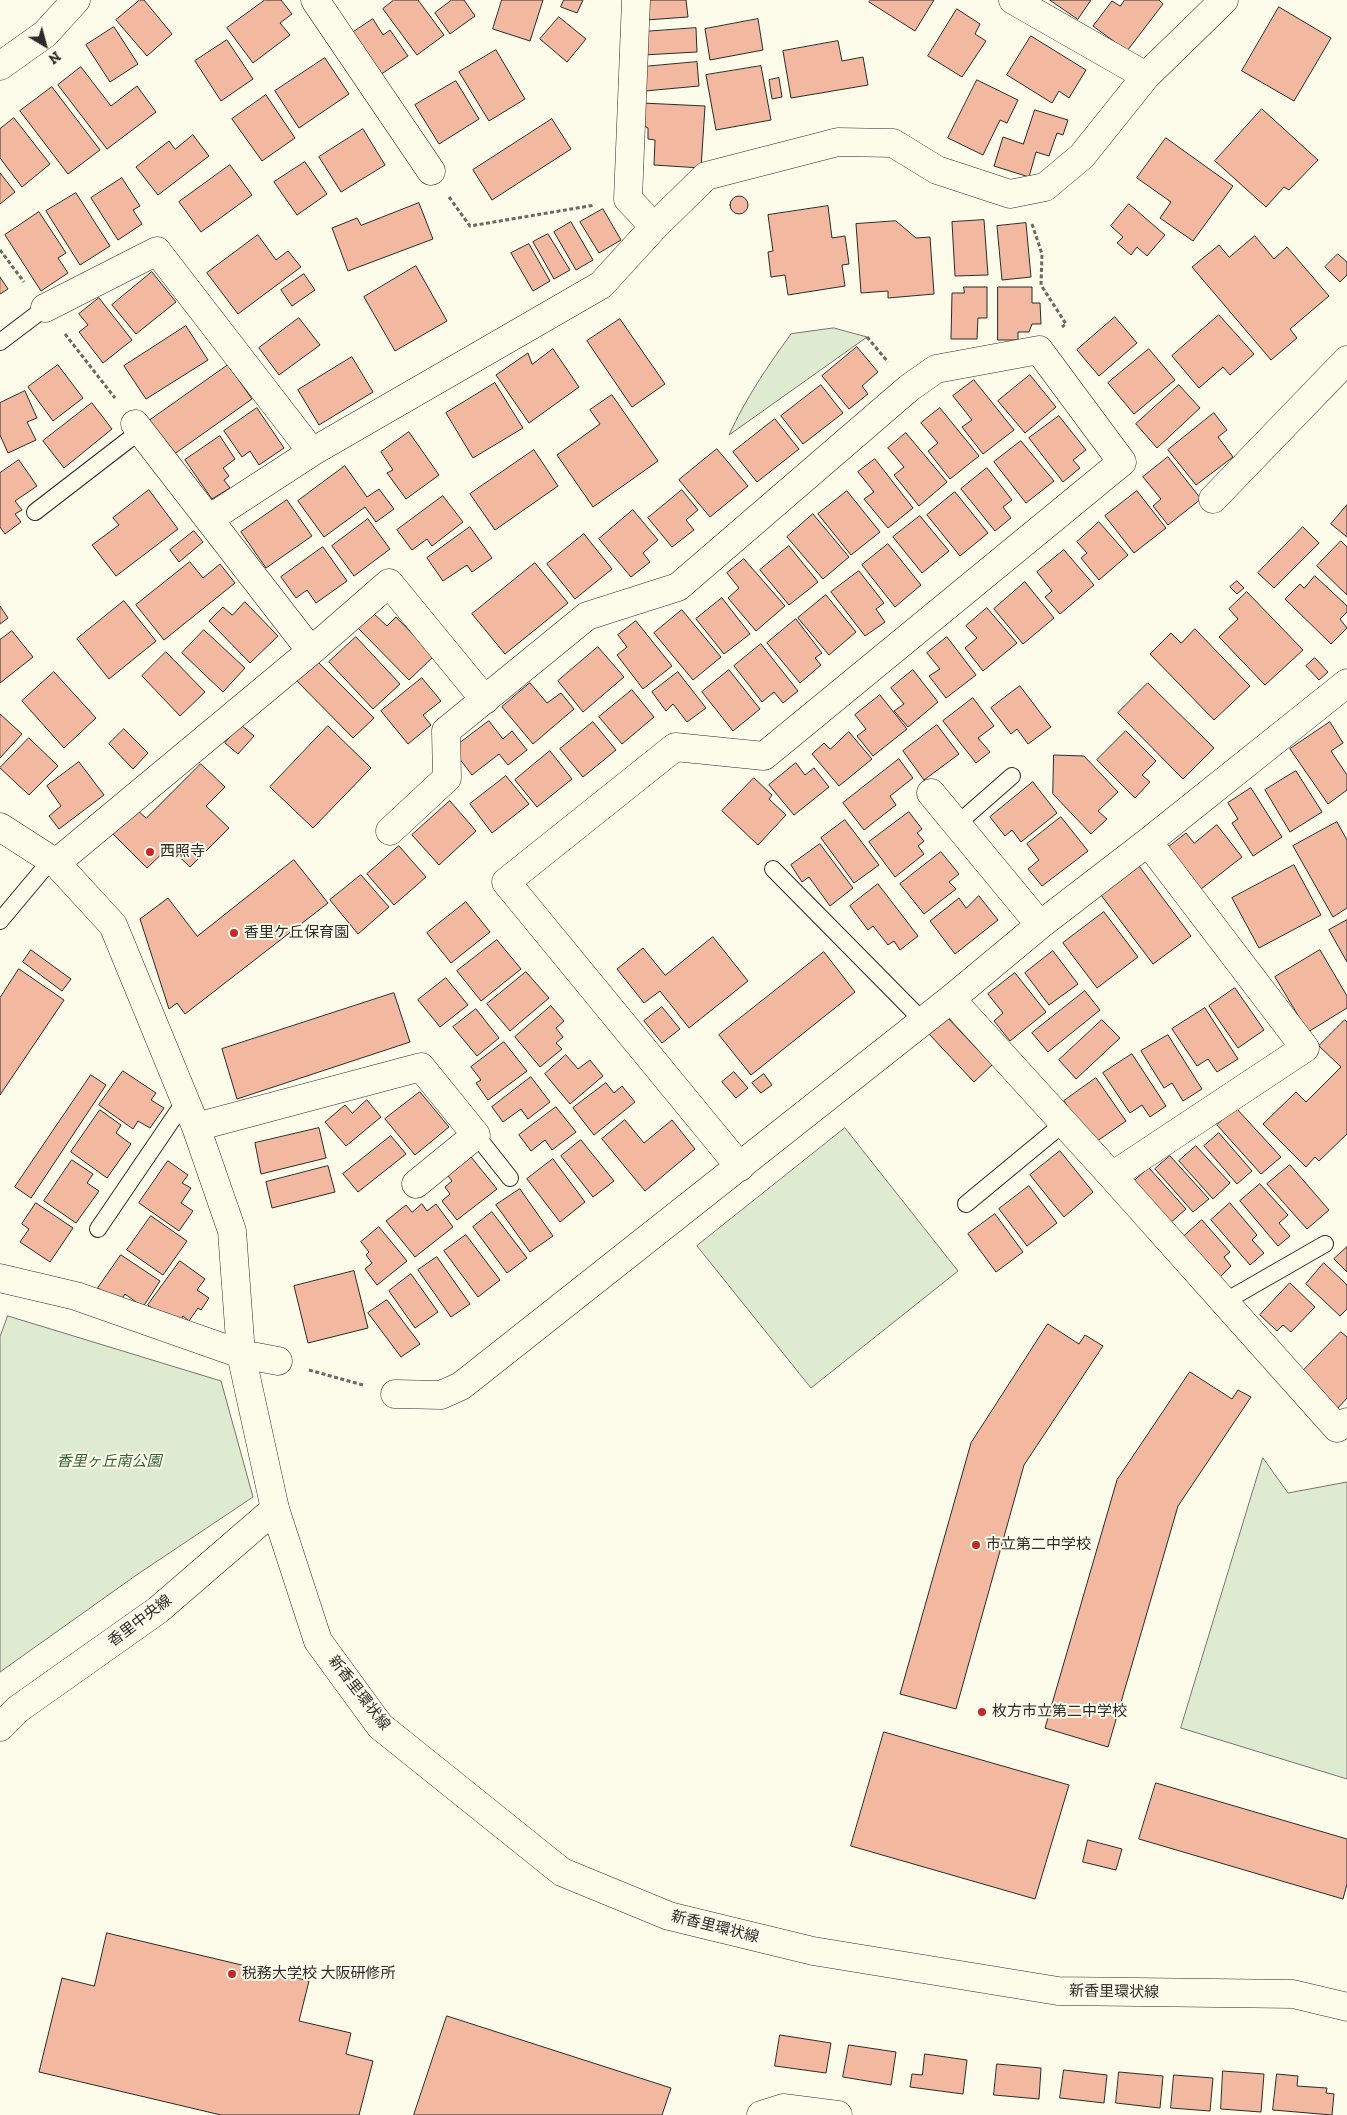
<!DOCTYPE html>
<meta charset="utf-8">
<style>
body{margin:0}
#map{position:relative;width:1347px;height:2115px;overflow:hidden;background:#fdfbea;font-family:"Zilla Slab",serif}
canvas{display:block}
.north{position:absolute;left:20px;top:20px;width:50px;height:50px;-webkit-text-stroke:4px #fdfbea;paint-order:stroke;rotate:143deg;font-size:14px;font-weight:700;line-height:20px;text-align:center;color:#2b2b2b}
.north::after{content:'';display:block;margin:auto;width:18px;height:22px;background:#2b2b2b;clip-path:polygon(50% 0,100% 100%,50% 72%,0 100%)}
</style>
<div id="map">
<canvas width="1347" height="2115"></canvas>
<div class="north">N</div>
</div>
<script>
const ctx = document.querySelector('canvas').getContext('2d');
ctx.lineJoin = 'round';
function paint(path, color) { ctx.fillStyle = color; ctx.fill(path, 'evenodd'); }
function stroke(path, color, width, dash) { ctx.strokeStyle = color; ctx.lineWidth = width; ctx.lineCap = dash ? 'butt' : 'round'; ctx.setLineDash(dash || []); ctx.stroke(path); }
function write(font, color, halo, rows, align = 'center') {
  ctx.font = font + ' "Zilla Slab","Noto Sans JP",serif'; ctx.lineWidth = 4; ctx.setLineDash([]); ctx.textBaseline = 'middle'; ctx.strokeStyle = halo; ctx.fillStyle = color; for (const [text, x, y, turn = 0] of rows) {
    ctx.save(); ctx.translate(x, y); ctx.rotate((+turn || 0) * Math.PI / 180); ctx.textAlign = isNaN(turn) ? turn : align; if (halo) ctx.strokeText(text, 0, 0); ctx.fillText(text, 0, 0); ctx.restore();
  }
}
const green = new Path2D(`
 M834,328L867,337L729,435C746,398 767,367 791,334Z
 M845,1128L958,1271L811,1388L697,1246Z
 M8,1316L221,1381L253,1497L135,1576L0,1672V1337Z
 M1263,1458L1288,1493L1347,1482V1779L1181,1728Z`);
paint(green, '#deebd1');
stroke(green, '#74746e', 1);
const building = new Path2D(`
 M140,0H144L172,34L147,56L116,20Z
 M265,0H281L292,14L280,23L290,35L253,63L227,28Z
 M394,0H418L444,35L417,55L383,9Z
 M452,0H464L475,16L450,34L435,13Z
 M502,0H543L530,41L493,29Z
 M564,0H583L577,13L561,7Z
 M645,0H686L688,17L646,20Z
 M871,0H934L915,31L869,2Z
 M1050,0H1091L1078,19Z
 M1125,0H1159L1163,4L1127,51L1093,26L1112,1L1120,6Z
 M1279,7L1331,38L1294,101L1242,71Z
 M957,9L980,24L975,34L986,41L962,77L928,56Z
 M559,17L586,39L567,62L540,39Z
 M373,19L383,35L390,30L408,56L377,77L349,35Z
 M758,19L763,50L710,60L705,29Z
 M114,27L138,64L110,82L86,45Z
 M696,28L697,52L643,55L642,32Z
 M1031,36L1086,70L1069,98L1059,91L1052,103L1007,75Z
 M227,40L253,79L221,101L195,61Z
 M838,41L842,61L863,57L868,85L791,98L783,51Z
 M496,50L525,99L489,121L459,72Z
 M325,58L349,94L299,128L275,91Z
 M697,62L699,86L645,91L642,67Z
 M761,66L771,120L716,130L706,75Z
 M81,67L111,106L137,86L156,112L107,149L58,85Z
 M779,78L782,97L772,99L769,80Z
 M977,80L1018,100L1007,123L1000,120L983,155L948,138Z
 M456,81L479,119L439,144L415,105Z
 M52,87L100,150L68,174L20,111Z
 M266,95L295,138L262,161L232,119Z
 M642,103L705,106L701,168L654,165L655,140L648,139V128L640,124Z
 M1262,109L1318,160L1289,190L1284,187L1266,207L1215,161Z
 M1035,110L1068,120L1063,135L1057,133L1049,156L1036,152L1029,177L994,166L1003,137L1023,144Z
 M14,118L50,164L22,187L0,158V129Z
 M552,119L571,149L492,200L473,170Z
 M363,129L385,165L341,192L319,157Z
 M193,135L209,156L158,195L136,167L169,141L175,149Z
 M1166,138L1233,186L1193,241L1160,218L1171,202L1137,178Z
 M305,162L327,194L297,215L274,182Z
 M230,165L252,195L201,232L179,202Z
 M0,173L15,192L0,204Z
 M122,178L140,206L133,210L142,224L118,240L91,198Z
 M76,193L110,246L80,265L46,211Z
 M730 205a9 9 0 1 1 18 0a9 9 0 1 1-18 0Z
 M419,203L433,239L348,271L332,228L357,218L361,225Z
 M1129,204L1165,235L1147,256L1137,247L1131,255L1117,243L1123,237L1111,226Z
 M828,206L832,238L845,236L849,264L842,265L845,286L788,295L785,275L771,277L768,252L773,251L768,215Z
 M603,209L621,240L599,253L580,222Z
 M39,212L66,253L58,258L68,273L41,291L5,235Z
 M984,220L988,275L955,276L952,222Z
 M896,221L916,238L930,237L934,294L888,298V291L861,293L856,224Z
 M571,222L593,260L576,270L554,232Z
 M1026,223L1031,277L1002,280L997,226Z
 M548,234L570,270L554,279L533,242Z
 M258,235L276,260L288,251L301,267L238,314L207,273Z
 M1255,236L1274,259L1287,247L1329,296L1290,329L1297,338L1271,360L1192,267L1219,245L1229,257Z
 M529,244L550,281L533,291L511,253Z
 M1338,254L1347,262V275L1340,282L1325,267Z
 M416,266L447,321L395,351L364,297Z
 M152,272L176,302L136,334L112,305Z
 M304,274L315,290L292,306L281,290Z
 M0,277L8,289L0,294Z
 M964,287H987V318H978L977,339H951L952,293H964Z
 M998,287H1032V303H1040L1041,324H1032L1029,332H1018V340H998Z
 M99,298L132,340L103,363L79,332L88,325L79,314Z
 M1219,315L1254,354L1230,375L1223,367L1199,388L1172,356Z
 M1115,317L1137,343L1099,376L1077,350Z
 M299,318L320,345L279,375L259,348Z
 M620,319L665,384L632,407L587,341Z
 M186,326L208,360L146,399L124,366Z
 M857,347L878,372L862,386L868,394L849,409L822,376Z
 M553,349L579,387L529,423L496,375L528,353L532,364Z
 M1149,349L1175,380L1134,414L1108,383Z
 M352,357L373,392L319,425L298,390Z
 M58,365L83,398L53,421L28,387Z
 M228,365L252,399L170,457L146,423Z
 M1030,375L1056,407L1025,433L998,401Z
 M974,380L1014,430L983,454L962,427L972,420L953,396Z
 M495,383L523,428L473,458L446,413Z
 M821,385L843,413L803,444L781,416Z
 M1179,385L1200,408L1157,448L1136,424Z
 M25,391L37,418L27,422L36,440L8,453L0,435V403Z
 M612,395L658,461L593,507L557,455L600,424L590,410Z
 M92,403L112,429L64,468L43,441Z
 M257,408L284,448L259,465L250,451L242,457L224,431Z
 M940,408L979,456L950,479L928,451L938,443L921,423Z
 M1214,413L1227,430L1218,437L1233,457L1196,485L1168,450Z
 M1059,416L1086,450L1073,460L1080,468L1063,482L1029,438Z
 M775,419L799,449L757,482L733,452Z
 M409,432L439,475L406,499L387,473L393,470L381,452Z
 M906,433L947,482L919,506L894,475L904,467L888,448Z
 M220,436L235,459L223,468L229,476L224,480L230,488L212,499L185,460Z
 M1021,441L1054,481L1026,503L994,462Z
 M717,449L748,486L710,517L679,480Z
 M534,450L558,486L495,530L470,494Z
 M1168,457L1201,499L1168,525L1153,506L1161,499L1143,477Z
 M875,459L913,508L888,528L864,499L874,492L858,472Z
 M19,460L37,486L15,501L22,510L15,514L21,522L5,534L0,527V473Z
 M345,466L367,497L379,489L394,509L376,522L365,507L324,537L298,501Z
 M987,468L1012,500L1003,507L1011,518L995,531L961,489Z
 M149,490L178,529L116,576L92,545L119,525L113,518Z
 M682,490L698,510L686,520L694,530L672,547L648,518Z
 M847,491L880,532L851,555L818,514Z
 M1137,491L1166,528L1134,553L1105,516Z
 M955,492L988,533L960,556L927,515Z
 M443,496L463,522L432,546L427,539L412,550L397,530Z
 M287,500L312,536L266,568L241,532Z
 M1347,505V537L1331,524Z
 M633,510L658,540L643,553L650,562L631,577L599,539Z
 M813,514L849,557L823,579L787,537Z
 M920,516L949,551L922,573L893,537Z
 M368,519L390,549L354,576L332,546Z
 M1099,522L1128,555L1099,580L1081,558L1087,553L1077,542Z
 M470,527L492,558L472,572L467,565L443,581L427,558Z
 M1303,527L1319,543L1274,588L1258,573Z
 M194,531L203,542L179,562L170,550Z
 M584,534L612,569L575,599L547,564Z
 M1341,541L1347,547V595L1317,566Z
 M888,544L921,585L895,607L862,565Z
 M789,546L818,582L789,605L760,570Z
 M323,547L347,581L316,603L307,590L296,598L281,577Z
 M1064,550L1094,585L1060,614L1045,597L1052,591L1037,572Z
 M744,559L785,606L756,631L728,598L739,588L727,573Z
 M190,562L203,578L220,564L235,583L164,640L136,605Z
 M535,563L568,603L505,654L472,614Z
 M859,571L884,603L876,609L885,622L865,636L831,592Z
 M1315,576L1347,606V612L1340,619L1347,628L1331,644L1285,599L1300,584L1304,588Z
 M1237,581L1244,588L1237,594L1230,587Z
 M1025,582L1054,618L1023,644L994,609Z
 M1247,592L1303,650L1265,685L1219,637L1238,619L1229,609Z
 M826,595L856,632L829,655L798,618Z
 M722,598L750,634L724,654L696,619Z
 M124,601L156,641L109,679L77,639Z
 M245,602L278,636L250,663L209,621L223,607L232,615Z
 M0,606L8,618L0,624Z
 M987,608L1017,643L983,671L965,648L977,638L966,626Z
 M682,610L721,657L693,680L654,633Z
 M374,614L387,626L396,617L434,656L409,680L358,628Z
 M796,619L822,653L815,658L821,665L800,683L767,643Z
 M636,621L672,666L643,689L617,655L627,647L618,635Z
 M1195,629L1250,686L1214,720L1150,654L1171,633L1181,643Z
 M204,630L245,668L223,692L182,653Z
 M12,631L33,657L0,683V640Z
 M356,637L400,684L373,709L329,662Z
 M947,637L976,675L946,698L929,676L940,669L927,653Z
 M761,644L798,691L783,703L774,692L762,702L734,666Z
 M598,647L624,677L583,712L558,681Z
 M166,652L205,692L180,716L142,676Z
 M1315,658L1328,672L1319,680L1306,666Z
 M316,660L374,718L353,738L296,680Z
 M729,670L760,709L733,731L702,692Z
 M913,670L938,702L908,727L894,711L904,704L891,688Z
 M54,672L96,718L64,748L22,701Z
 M678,672L706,708L687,722L673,704L666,711L652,692Z
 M422,678L441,701L423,715L431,725L408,744L381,711Z
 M530,683L547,703L561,693L574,709L533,744L502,707Z
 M1148,683L1214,748L1183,779L1118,713Z
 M1020,686L1051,727L1028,744L1017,729L1011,734L991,708Z
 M632,690L654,717L622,744L599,717Z
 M880,695L907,729L873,756L857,736L866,729L855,715Z
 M973,698L994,726L978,738L990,752L976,763L943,721Z
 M0,714L22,734L0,758Z
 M489,721L503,739L512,731L527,750L508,765L499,754L472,775L452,749Z
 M593,722L616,750L583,777L560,749Z
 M1330,722L1343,743L1331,751L1347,775V790L1328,804L1290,749Z
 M241,725L254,736L238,754L225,743Z
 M937,725L959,754L924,780L903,751Z
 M328,726L371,768L313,828L270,787Z
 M124,729L148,753L133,769L109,744Z
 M1126,731L1156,761L1142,775L1150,782L1135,798L1097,760Z
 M849,732L872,759L839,786L812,754L824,743L830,749Z
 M29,738L58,766L29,795L0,768Z
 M550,751L572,779L537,807L515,780Z
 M1054,755L1084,756L1118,792L1098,811L1107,819L1091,834L1053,794Z
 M899,759L913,778L890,796L896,805L864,830L843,803Z
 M79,762L104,795L59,829L49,816L61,806L47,786Z
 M796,763L805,775L814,768L829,787L794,815L769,785Z
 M201,764L225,787L206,806L229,828L190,867L169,847L147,868L112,833L136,809L146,818Z
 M1296,771L1322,812L1290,832L1265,790Z
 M506,776L529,804L492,833L470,804Z
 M754,778L772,795L769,799L786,815L758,845L722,811Z
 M1033,782L1057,813L1021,842L1012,830L1005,836L990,817Z
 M1251,788L1282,837L1253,856L1232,823L1238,819L1228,803Z
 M450,801L476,831L439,865L412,835Z
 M909,812L922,829L917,833L924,841L918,846L924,854L895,877L869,842Z
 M1061,817L1088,851L1042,886L1028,869L1039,860L1027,844Z
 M845,820L879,865L854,883L821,838Z
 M1337,822L1347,840V908L1333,917L1293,846Z
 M1217,825L1242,857L1201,889L1168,847L1186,833L1194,843Z
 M820,844L853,888L830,906L809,877L802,882L791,865Z
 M399,846L426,877L394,905L367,874Z
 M941,852L959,874L949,882L956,889L924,914L900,884Z
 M294,860L328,903L185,1014L177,1003L169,1009L140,919L168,898L197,936Z
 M1294,865L1321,915L1259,948L1232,898Z
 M1139,866L1191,936L1153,964L1101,895Z
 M361,875L389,907L358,934L330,900Z
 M878,884L918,936L900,950L894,941L888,945L873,926L868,930L850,906Z
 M979,896L998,920L955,954L930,921L959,898L966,908Z
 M466,902L490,932L451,963L427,933Z
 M1104,912L1138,957L1097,988L1063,943Z
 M1347,920V962L1329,930Z
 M713,937L748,981L689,1028L660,991L644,1003L617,969L643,948L665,975Z
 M497,940L521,969L481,1001L457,971Z
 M31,950L71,979L62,991L23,962Z
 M1320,950L1347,996V1008L1308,1032L1275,977Z
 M1053,951L1078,984L1049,1005L1025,973Z
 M824,952L855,992L751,1075L719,1035Z
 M19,969L64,1000L0,1095V998Z
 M526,972L549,998L510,1031L487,1004Z
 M1015,973L1046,1012L1010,1041L994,1021L1003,1013L988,994Z
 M446,978L468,1005L440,1027L418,1000Z
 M1235,988L1264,1030L1238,1048L1209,1006Z
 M1085,991L1100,1010L1048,1052L1032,1033Z
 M394,993L410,1042L237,1099L222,1049Z
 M551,1006L564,1021L556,1028L563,1037L556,1043L562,1049L540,1067L515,1037Z
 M662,1007L680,1029L662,1043L644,1021Z
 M1205,1008L1238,1059L1217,1072L1208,1059L1197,1066L1172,1029Z
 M476,1009L499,1038L477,1056L453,1027Z
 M947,1017L992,1065L974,1082L929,1034Z
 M1102,1020L1120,1038L1076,1079L1059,1060Z
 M1345,1020L1347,1022V1134L1319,1161L1315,1157L1306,1167L1263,1124L1296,1092L1306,1102L1341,1067L1319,1046Z
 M1168,1035L1202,1089L1183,1101L1172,1083L1164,1088L1141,1051Z
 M504,1042L527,1071L488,1100L476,1083L481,1080L471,1067Z
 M1132,1054L1166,1106L1150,1117L1142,1105L1130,1113L1103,1073Z
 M566,1055L578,1069L590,1060L603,1076L570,1104L545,1074Z
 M123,1071L156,1093L151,1100L164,1108L150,1128L138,1121L133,1129L99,1105Z
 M734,1072L748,1088L736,1098L722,1082Z
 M764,1074L772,1085L761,1093L752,1083Z
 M91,1075L106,1085L31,1198L15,1187Z
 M531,1077L550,1102L528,1119L521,1109L503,1122L492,1107Z
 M1096,1078L1126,1121L1093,1144L1064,1101Z
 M606,1083L614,1093L622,1086L635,1102L594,1135L573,1108Z
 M420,1092L449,1127L415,1155L385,1119Z
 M367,1100L381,1117L346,1146L325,1122L345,1105L352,1113Z
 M556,1107L576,1132L552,1150L545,1140L531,1151L519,1135Z
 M1236,1108L1281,1157L1261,1174L1217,1125Z
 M100,1110L121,1125L116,1133L131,1144L107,1178L71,1152Z
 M625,1120L644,1143L672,1120L695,1149L645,1191L602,1139Z
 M319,1128L326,1158L261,1174L255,1143Z
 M1219,1133L1252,1171L1237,1184L1204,1146Z
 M391,1136L406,1154L358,1192L343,1174Z
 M581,1140L614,1181L593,1197L561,1156Z
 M1196,1146L1230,1183L1213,1199L1179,1161Z
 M1060,1151L1093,1192L1064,1217L1030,1175Z
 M1170,1156L1209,1199L1193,1212L1155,1169Z
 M471,1157L497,1189L457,1220L442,1201L450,1194L445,1187L452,1181L448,1176Z
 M553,1159L585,1202L560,1222L527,1179Z
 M72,1160L93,1174L87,1183L99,1191L76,1223L44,1201Z
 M168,1161L188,1175L182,1183L191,1188L181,1203L193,1211L179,1231L139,1203Z
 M1290,1165L1329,1210L1307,1229L1267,1184Z
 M328,1166L335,1192L272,1208L266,1182Z
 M1149,1168L1186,1209L1169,1224L1132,1183Z
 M1260,1184L1288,1215L1279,1223L1290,1236L1278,1246L1240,1201Z
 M1029,1186L1057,1223L1027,1246L999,1209Z
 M520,1189L553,1236L530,1252L496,1205Z
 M36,1203L73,1228L50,1262L20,1242L29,1229L22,1224Z
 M1230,1203L1257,1235L1252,1240L1264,1253L1250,1265L1211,1220Z
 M422,1204L427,1211L436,1204L453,1227L415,1257L386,1221L406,1205L412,1212Z
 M492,1212L527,1258L507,1273L473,1227Z
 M995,1214L1023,1252L996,1272L968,1234Z
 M151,1216L187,1241L163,1275L127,1250Z
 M1202,1220L1230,1252L1224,1257L1231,1266L1218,1279L1182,1238Z
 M379,1227L407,1261L377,1285L365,1269L372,1263L366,1255L369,1252L361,1242Z
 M466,1235L500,1280L478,1297L444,1251Z
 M1347,1247V1272L1334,1259Z
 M121,1255L160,1281L143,1307L125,1294L119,1303L98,1288Z
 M437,1257L470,1304L451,1317L418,1270Z
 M180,1261L205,1279L197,1290L209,1298L201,1310L198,1308L189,1321L183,1316L179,1322L167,1313L164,1317L148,1305Z
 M1324,1263L1347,1285V1309L1340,1316L1306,1284Z
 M354,1271L368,1328L308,1343L294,1286Z
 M411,1274L438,1312L415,1328L389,1291Z
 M1290,1283L1315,1307L1291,1332L1283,1325L1277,1331L1260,1315Z
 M387,1300L420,1344L401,1357L368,1313Z
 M1048,1324L1079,1344L1085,1335L1103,1346L1024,1465L956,1709L900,1694L971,1443Z
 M1341,1332L1347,1337V1398L1337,1409L1300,1374Z
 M1190,1372L1232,1399L1238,1390L1251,1397L1178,1506L1108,1747L1045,1728L1117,1480Z
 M884,1732L1069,1785L1035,1899L851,1846Z
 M1156,1783L1347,1839V1884L1343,1899L1139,1839Z
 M1088,1840L1122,1849L1116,1870L1083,1862Z
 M107,1933L309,1981L299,2021L351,2033L346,2054L373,2061L359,2115H221L39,2072L62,1978L94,1986Z
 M447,2016L671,2088L662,2115H414Z
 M780,2035L831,2043L826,2073L775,2066Z
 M849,2045L896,2052L891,2085L843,2077Z
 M925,2054L967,2060L963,2094L910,2087L912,2074L922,2075Z
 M997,2064L1041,2068L1039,2099L994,2095Z
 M1064,2070L1107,2075L1104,2103L1060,2098Z
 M1223,2071L1264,2074L1261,2112L1221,2109Z
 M1119,2072L1163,2076L1160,2108L1116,2103Z
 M1277,2074L1298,2076L1297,2086L1327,2088L1326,2093L1334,2094L1332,2115L1273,2110Z
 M1174,2075L1213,2078L1210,2111L1171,2108Z`);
paint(building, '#f2b8a0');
stroke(building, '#2b2b2b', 1);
const lane = new Path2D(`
 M0,342L45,308
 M35,512L140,431
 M956,825L1012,776
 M773,869L923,1021
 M0,921L51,860
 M476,1135L510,1178
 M966,1204L1064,1123
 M98,1229L185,1101
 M1224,1302L1325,1244`);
const street = new Path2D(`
 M315,0L431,171
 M636,0L628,199L654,227
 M1013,0L1146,76
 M0,66L45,34L76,0
 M45,308L157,251L312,452
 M135,424L311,651
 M1213,499L1347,360
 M209,519L312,452L601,285L654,227L706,176L838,142L893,143L937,170L1010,194L1045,187L1082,156L1146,76L1224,0
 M931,793L1040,925
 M0,827L56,863L113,925L196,1127L232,1231L241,1354L275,1509
 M390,831L447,778L446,731L587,616L678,587L909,388L936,369L1039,350L1122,462L764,756L675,747L506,882L740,1167
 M56,863L311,651L389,583L485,700
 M951,999L1112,1176L1337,1428L1347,1422
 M196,1127L421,1067L476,1135L416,1184
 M1112,1176L1305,1048L1148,842
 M0,1278L76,1296L241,1354L278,1361
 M395,1394L441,1395L461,1386L951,999L1040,925L1148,842L1347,683
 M761,2115L783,2108L838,2115`);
const secondary = new Path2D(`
 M0,1727L18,1709L158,1610L275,1509L318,1641L380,1726L562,1872L669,1916L813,1951L1058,1991L1293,1994L1347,2007`);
stroke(lane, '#2b2b2b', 18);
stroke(street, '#2b2b2b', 29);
stroke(secondary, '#2b2b2b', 29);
stroke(new Path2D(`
 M449,197L470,226L595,205
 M1032,224L1042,254L1041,285L1066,324L1062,327
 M0,250L24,282
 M65,334L115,398
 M867,337L888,362
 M309,1370L363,1385`), '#6a6964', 3, [4, 2.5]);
stroke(lane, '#fdfbea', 16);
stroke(street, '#fdfbea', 28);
stroke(secondary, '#fdfbea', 28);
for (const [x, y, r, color] of [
 [150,852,5,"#c62828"],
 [234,933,5,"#c62828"],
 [976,1545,5,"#c62828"],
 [982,1712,5,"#c62828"],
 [232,1974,5,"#c62828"]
]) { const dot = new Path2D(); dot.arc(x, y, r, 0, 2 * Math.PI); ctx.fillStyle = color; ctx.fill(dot); stroke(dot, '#fdfbea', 2); }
write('15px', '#2b2b2b', '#fdfbea', [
 ["西照寺",160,852],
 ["香里ケ丘保育園",244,933],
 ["市立第二中学校",986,1545],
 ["枚方市立第二中学校",992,1712],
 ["税務大学校 大阪研修所",242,1974]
], 'left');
write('italic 15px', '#34623c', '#fdfbea', [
 ["香里ヶ丘南公園",109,1462]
]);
write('15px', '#2b2b2b', '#fdfbea', [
 ["香里中央線",140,1621,-37],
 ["新香里環状線",359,1693,52],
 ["新香里環状線",715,1927,14],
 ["新香里環状線",1114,1992,1]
]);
</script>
